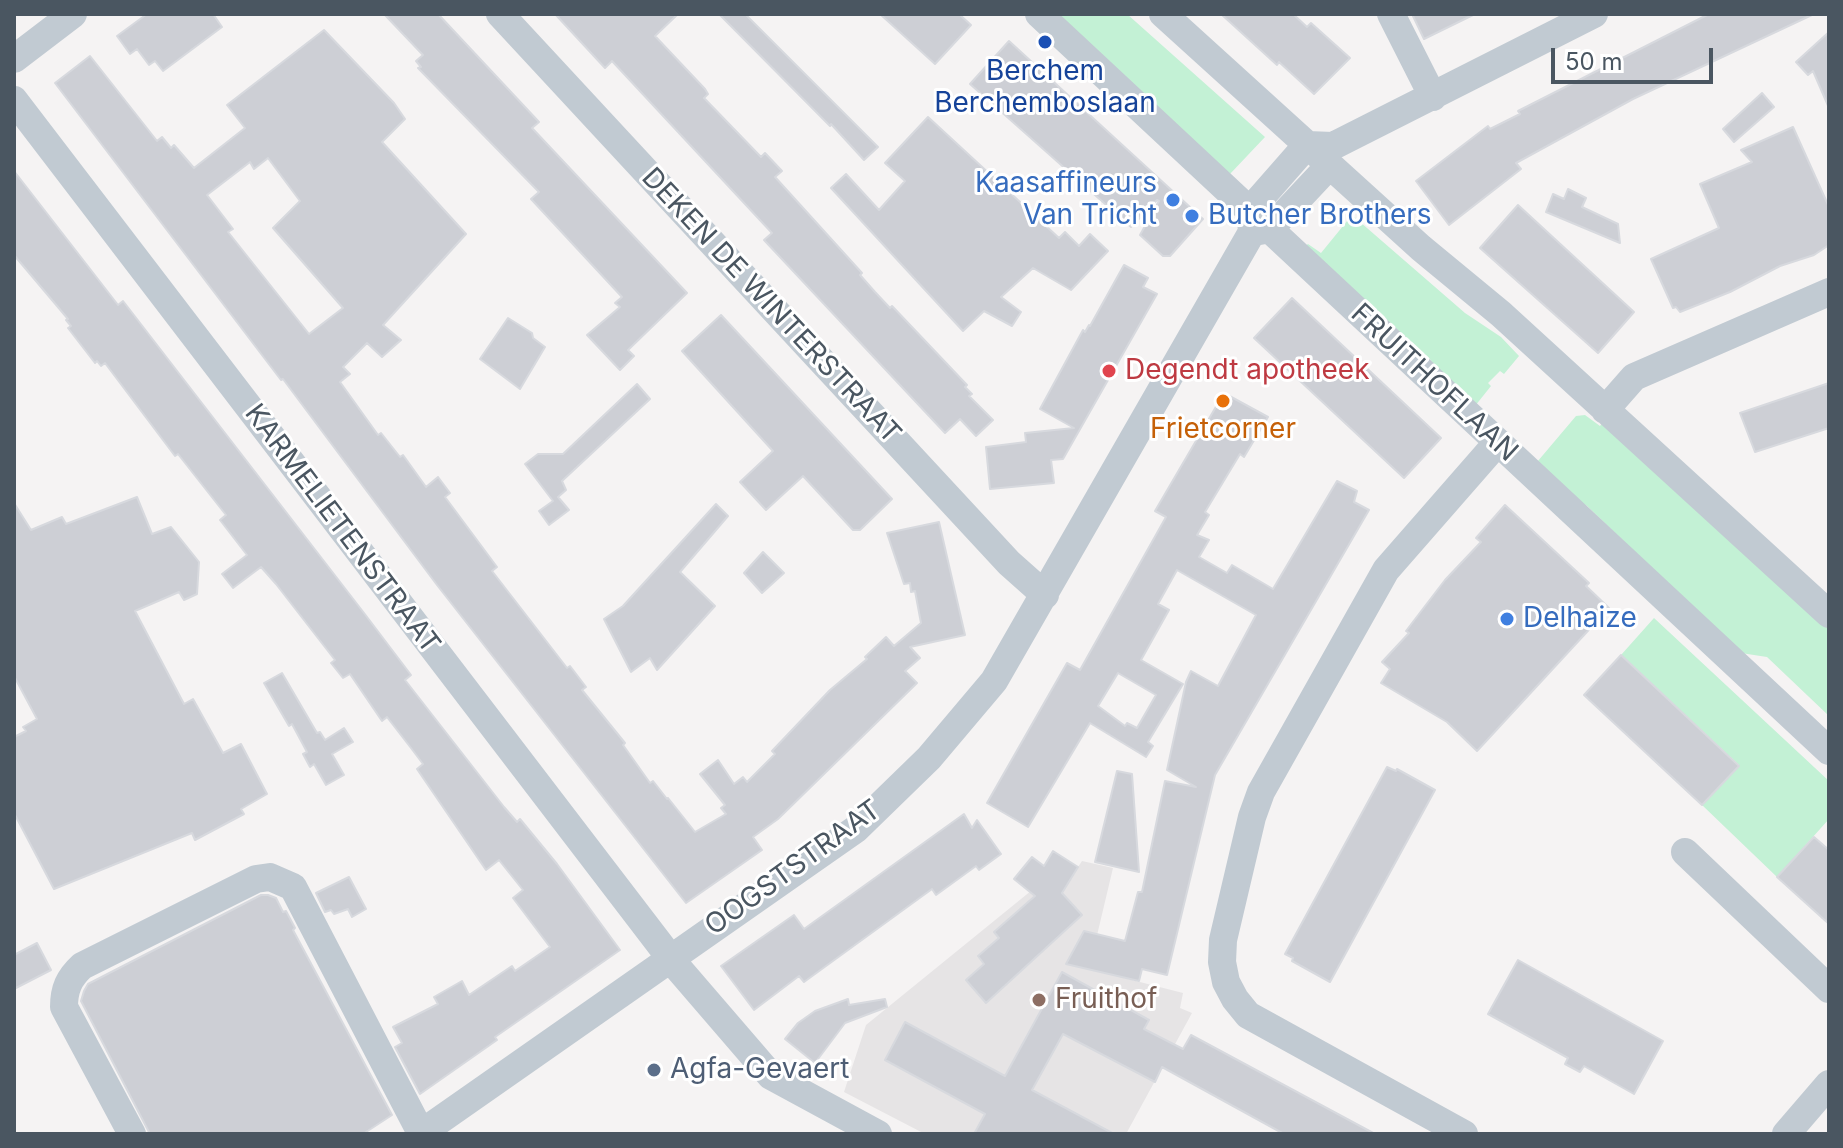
<!DOCTYPE html>
<style>
body{margin:0}
#map{position:relative;width:1843px;height:1148px;overflow:hidden;background:#f5f3f3;font-family:Inter,sans-serif}
canvas{display:block}
.frame{position:absolute;inset:0;border:16px solid #4a5661;pointer-events:none}
.scale{position:absolute;left:1551px;top:48px;width:162px;height:36px;box-sizing:border-box;border:4px solid #4a5661;border-top:0;padding-left:10px;font-size:24px;line-height:28px;white-space:nowrap;color:#4a5661;-webkit-text-stroke:6px #fff;paint-order:stroke}
</style>
<div id="map">
<canvas width="1843" height="1148"></canvas>
<div class="frame"></div>
<div class="scale">50 m</div>
</div>
<script>
const ctx = document.querySelector('canvas').getContext('2d');
ctx.lineJoin = 'round';
function paint(path, color) { ctx.fillStyle = color; ctx.fill(path, 'evenodd'); }
function stroke(path, color, width, dash) { ctx.strokeStyle = color; ctx.lineWidth = width; ctx.lineCap = dash ? 'butt' : 'round'; ctx.setLineDash(dash || []); ctx.stroke(path); }
function write(font, color, halo, rows, align = 'center') {
  ctx.font = font + ' Inter,sans-serif'; ctx.lineWidth = 6; ctx.setLineDash([]); ctx.textBaseline = 'middle'; ctx.strokeStyle = halo; ctx.fillStyle = color; for (const [text, x, y, turn = 0] of rows) {
    ctx.save(); ctx.translate(x, y); ctx.rotate((+turn || 0) * Math.PI / 180); ctx.textAlign = isNaN(turn) ? turn : align; if (halo) ctx.strokeText(text, 0, 0); ctx.fillText(text, 0, 0); ctx.restore();
  }
}
paint(new Path2D(`
 M1082,861L1113,868L1089,969L1183,993L1180,1008L1192,1013L1126,1134H925L844,1092L866,1025L1053,873L1067,884Z`), '#e6e4e5');
paint(new Path2D(`
 M1055,14H1127L1265,137L1230,174Z
 M1352,215L1465,313L1501,337L1519,356L1504,374L1500,371L1488,383L1491,386L1471,411L1429,358L1350,287L1299,251L1308,244L1321,253Z
 M1585,415L1600,426L1608,415L1829,624V716L1767,657L1741,653L1587,506L1532,468L1576,416Z
 M1654,618L1829,781V819L1777,877L1702,805L1739,765L1621,655Z`), '#c3f1d5');
const building = new Path2D(`
 M147,14H213L222,27L163,71L155,61L149,65L137,49L130,54L117,36Z
 M384,14H438L539,122L532,128L687,293L628,350L634,356L620,370L587,335L620,307L615,303L622,297L531,199L539,192L418,68L421,67L416,61L423,55Z
 M555,14H678L655,36L705,89L708,94L704,98L761,157L765,153L782,171L775,177L862,273L860,275L875,292L890,308L892,306L967,385L965,387L972,394L969,396L993,420L976,436L960,419L945,433L764,240L772,233L745,204L612,61L605,68Z
 M719,14H745L878,147L864,160L831,124L830,126Z
 M880,14H959L971,25L935,64Z
 M1221,14H1293L1307,27L1311,23L1350,58L1314,94L1279,62L1277,65Z
 M1412,14H1475L1424,39Z
 M1709,14H1814L1633,99L1516,163L1521,169L1449,225L1416,181L1488,126L1490,129L1520,114L1518,111Z
 M324,30L394,103L405,119L382,142L466,234L383,325L401,340L382,357L367,343L343,367L350,374L340,382L378,435L381,433L400,457L403,455L426,487L438,477L450,493L445,497L497,567L492,571L567,668L570,666L586,687L582,690L625,743L623,745L650,783L653,781L667,799L668,798L695,832L726,814L721,808L725,805L700,774L718,760L734,784L743,777L747,782L775,754L772,751L830,690L867,659L865,657L886,637L894,646L921,623L915,591L911,592L910,583L904,584L887,533L939,522L965,635L910,647L920,658L905,671L917,683L778,819L753,837L762,850L686,903L437,585L283,379L281,380L55,83L90,56L157,141L162,137L171,148L174,145L194,168L245,128L227,105ZM268,158L300,201L273,228L343,308L309,334L228,232L233,229L207,195L250,162L254,169Z
 M1829,32V108L1813,71L1808,75L1796,62Z
 M1009,41L1203,219L1170,256H1163L1140,235L1159,201L1157,200L1131,227L970,84Z
 M1762,93L1774,107L1734,142L1723,129Z
 M928,117L1059,238L1065,232L1079,246L1090,234L1108,251L1071,290L1033,268L1001,297L1021,312L1012,326L984,311L963,331L831,188L846,174L879,210L905,181L885,163Z
 M1793,127L1829,207V245L1814,255L1780,266L1730,292L1680,312L1676,307L1673,308L1651,259L1719,228L1700,184L1752,162L1741,150Z
 M14,171L118,305L123,301L364,613L411,675L405,680L504,807L517,822L520,819L557,864L620,950L495,1037L497,1040L420,1094L395,1047L402,1043L393,1027L438,1004L434,997L462,981L469,995L512,966L515,971L550,947L513,898L523,890L499,860L486,870L417,769L423,764L411,748L387,717L382,721L350,674L343,678L331,663L335,660L276,584L261,567L233,588L222,574L247,555L220,520L226,515L178,454L175,456L105,363L101,366L97,361L95,363L68,328L71,326L66,320L68,319L14,255Z
 M1568,189L1586,198L1582,207L1618,224L1620,243L1546,212L1553,194L1564,199Z
 M1518,205L1634,312L1598,353L1480,248Z
 M1124,265L1148,278L1143,287L1157,294L1063,459L1051,460L1054,483L990,489L986,447L1026,442L1025,433L1074,428L1040,409L1083,330L1085,332L1089,325L1090,326Z
 M1292,298L1441,438L1404,478L1254,338Z
 M721,315L892,499L860,530H853L803,476L766,510L740,482L773,451L682,351Z
 M508,318L532,333L533,338L545,347L520,389L480,359Z
 M1829,383V428L1755,452L1740,413Z
 M637,384L650,399L562,481L566,490L558,497L569,510L549,525L539,511L553,501L525,464L538,454H563Z
 M1224,393L1268,417L1244,457L1240,454L1205,512L1209,515L1197,535L1209,540L1199,557L1227,573L1232,565L1273,589L1337,481L1357,491L1354,502L1369,510L1215,775L1167,975L1142,969L1139,981L1066,964L1084,931L1125,941L1138,892H1142L1165,781L1196,787L1167,770L1186,682L1191,671L1218,686L1256,615L1177,570L1158,604L1169,610L1141,660L1183,684L1148,742L1153,746L1146,757L1090,723L1028,827L987,803L1067,663L1080,670L1166,517L1155,511ZM1118,673L1156,695L1137,728L1127,723L1125,726L1098,706Z
 M137,497L152,534L171,527L199,562L197,594L184,600L179,592L135,611L184,704L193,699L223,753L241,744L267,794L241,809L244,814L195,840L192,833L54,889L14,813V737L26,731L23,727L37,719L14,676V503L31,530L62,517L66,524Z
 M716,504L728,516L680,572L715,606L657,670L650,658L631,672L604,619L623,606Z
 M1505,505L1589,583L1586,586L1609,608L1477,751L1447,722L1381,683L1390,669L1382,662L1409,633L1406,631L1445,580L1481,542L1476,538Z
 M763,552L784,573L762,593L744,573Z
 M1621,655L1739,766L1702,805L1584,695Z
 M282,673L317,733L320,732L325,740L344,728L353,742L332,754L344,775L326,785L314,764L310,767L303,754L307,752L292,724L289,726L264,683Z
 M1387,767L1396,771L1397,769L1435,790L1330,982L1292,961L1293,958L1285,954Z
 M1117,771L1132,774L1139,872L1095,862Z
 M964,814L972,828L977,820L1001,854L979,870L976,866L936,895L932,889L804,982L799,976L754,1010L721,966L794,915L804,929Z
 M1814,837L1829,850V924L1777,877Z
 M1053,851L1078,867L1062,893L1082,915L986,1003L966,980L984,964L978,956L999,938L994,932L1035,896L1014,879L1032,857L1044,866Z
 M349,877L366,909L352,917L348,909L334,914L331,910L325,912L316,893Z
 M261,895H268L276,898L283,912L286,911L295,928L293,930L392,1115L363,1134H150L81,1001L84,991L88,984Z
 M37,943L51,970L14,989V955Z
 M1518,960L1663,1041L1634,1094L1584,1066L1580,1072L1565,1064L1568,1058L1488,1014Z
 M1062,972L1149,1020L1144,1029L1183,1049L1191,1035L1375,1134H1284L1162,1067L1155,1082L1063,1034L1032,1090L1114,1134H974L985,1114L885,1060L905,1022L1005,1076Z
 M848,999L849,1005L885,999L887,1007L845,1023L815,1063L785,1039L798,1023L815,1011Z`);
paint(building, '#cdcfd5');
stroke(building, '#d7d9de', 2);
stroke(new Path2D(`
 M500,14L1009,563L1045,595
 M1039,14L1829,751
 M1163,14L1421,248L1501,314L1829,614
 M1391,14L1433,97
 M14,59L73,14
 M14,100L678,968L771,1076L878,1134
 M1307,145L1333,146L1594,14
 M1254,232L1270,229L1330,165
 M1605,410L1634,377L1829,292
 M1685,852L1829,989
 M132,1134L64,1007C64,989 69,978 82,966L256,879L270,877L293,887L421,1133
 M420,1134L856,829L929,758L994,681L1252,232L1250,210L1307,145
 M1464,1134L1248,1015L1235,999L1226,982L1222,962L1223,940L1252,817L1261,792L1386,570L1497,443
 M1786,1134L1829,1084`), '#c1cad2', 28);
for (const [x, y, r, color] of [
 [1045,42,8,"#1a4fb4"],
 [1173,200,8,"#3f7fe0"],
 [1192,216,8,"#3f7fe0"],
 [1109,371,8,"#e0444e"],
 [1223,401,8,"#e8710a"],
 [1507,619,8,"#3f7fe0"],
 [1039,1000,8,"#8d6e63"],
 [654,1070,8,"#5c6f8a"]
]) { const dot = new Path2D(); dot.arc(x, y, r, 0, 2 * Math.PI); ctx.fillStyle = color; ctx.fill(dot); stroke(dot, '#fff', 3); }
write('28px', '#164399', '#fff', [
 ["Berchem",1045,72],
 ["Berchemboslaan",1045,104]
]);
write('28px', '#366cbe', '#fff', [
 ["Kaasaffineurs",1157,184,"right"],
 ["Van Tricht",1157,216,"right"],
 ["Butcher Brothers",1208,216],
 ["Delhaize",1523,619]
], 'left');
write('28px', '#4a5661', '#fff', [
 ["DEKEN DE WINTERSTRAAT",771,306,47],
 ["FRUITHOFLAAN",1434,383,43],
 ["KARMELIETENSTRAAT",342,529,53],
 ["OOGSTSTRAAT",793,868,-36]
]);
write('28px', '#be3a42', '#fff', [
 ["Degendt apotheek",1125,371]
], 'left');
write('28px', '#c56008', '#fff', [
 ["Frietcorner",1223,430]
]);
write('28px', '#785e54', '#fff', [
 ["Fruithof",1055,1000]
], 'left');
write('28px', '#4e5e75', '#fff', [
 ["Agfa-Gevaert",670,1070]
], 'left');
</script>
